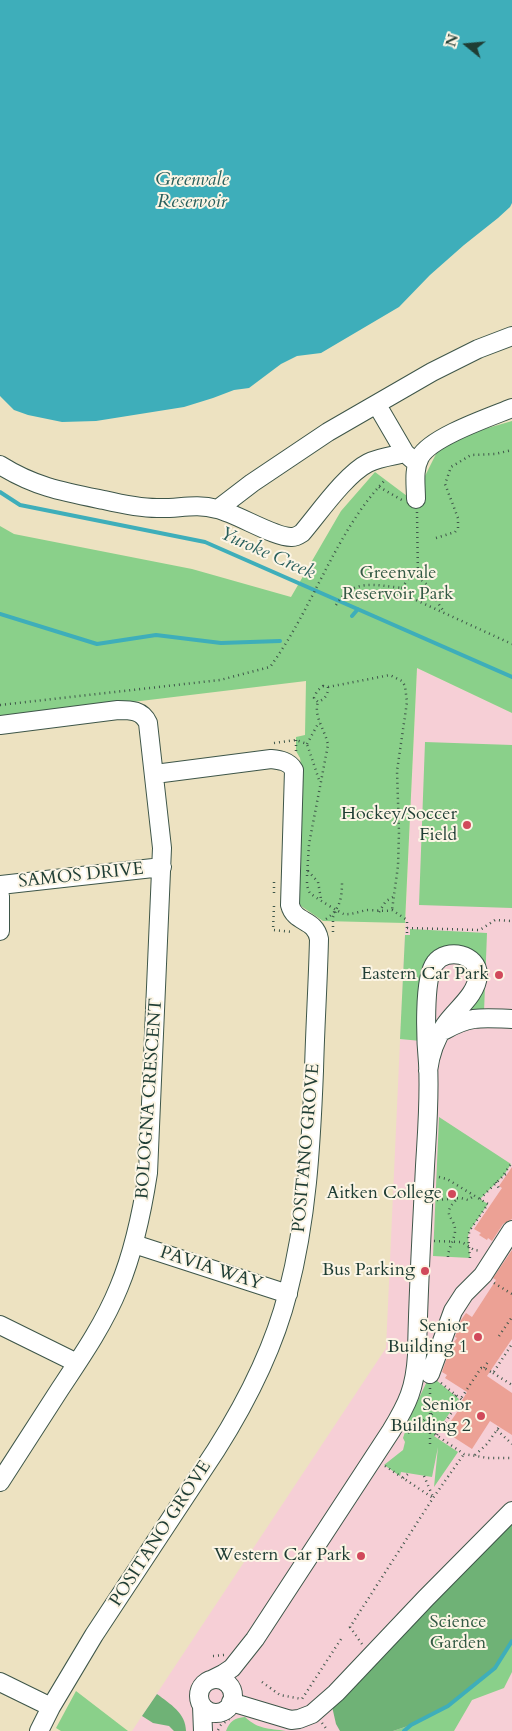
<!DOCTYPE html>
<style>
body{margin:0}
#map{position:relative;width:512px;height:1731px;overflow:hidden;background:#ede2c1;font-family:Cardo,serif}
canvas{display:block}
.north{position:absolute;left:442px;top:20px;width:50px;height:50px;-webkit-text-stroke:4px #fcf5e5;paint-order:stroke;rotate:287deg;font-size:14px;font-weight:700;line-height:20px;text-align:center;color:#1f3d34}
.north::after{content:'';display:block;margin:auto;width:18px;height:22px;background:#1f3d34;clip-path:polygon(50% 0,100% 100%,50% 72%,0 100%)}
</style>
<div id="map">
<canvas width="512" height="1731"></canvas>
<div class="north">N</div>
</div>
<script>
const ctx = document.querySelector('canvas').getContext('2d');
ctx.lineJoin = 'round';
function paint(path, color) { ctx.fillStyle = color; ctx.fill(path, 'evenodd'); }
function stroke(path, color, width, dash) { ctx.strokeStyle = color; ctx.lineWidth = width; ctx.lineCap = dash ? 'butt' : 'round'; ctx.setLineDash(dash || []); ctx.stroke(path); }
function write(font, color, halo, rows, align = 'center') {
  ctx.font = font + ' Cardo,serif'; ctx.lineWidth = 4; ctx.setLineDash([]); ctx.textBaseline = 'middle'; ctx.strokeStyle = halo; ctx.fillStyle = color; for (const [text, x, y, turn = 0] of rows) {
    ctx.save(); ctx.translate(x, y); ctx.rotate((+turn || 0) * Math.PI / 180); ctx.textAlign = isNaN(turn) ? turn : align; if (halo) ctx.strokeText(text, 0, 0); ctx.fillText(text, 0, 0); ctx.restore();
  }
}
paint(new Path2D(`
 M417,668L512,713V1731H132L386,1348Z`), '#f6cfd6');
paint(new Path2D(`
 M512,421V713L417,668L405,923L323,921L301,906L298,900L301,764L300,758L296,751V737L305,735L306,681L0,718V526L14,534L192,569L291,597L341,511L375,472L407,496L425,502L423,480L437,452L467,434Z
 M425,742L512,745V908L419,905Z
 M410,929L487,933L484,1012L464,1014L482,974L442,950L421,1041L400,1039L405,935H410Z
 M439,1117L511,1164L504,1175L480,1199L488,1204L470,1230L468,1236L470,1258L433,1256Z
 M430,1375L459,1399L434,1436L458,1452L434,1487L438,1447L432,1477L401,1472L400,1476L384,1465L403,1450L405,1442L403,1438L410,1417Z
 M512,1641V1672L504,1688L472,1700L454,1731H393L411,1725L448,1705L495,1668Z
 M76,1691L128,1731H61L56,1728Z
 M245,1717C259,1730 268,1728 286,1731H226C230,1721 234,1718 245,1717Z`), '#8ad08a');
paint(new Path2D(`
 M512,1511V1641L495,1668L448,1706L411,1725L393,1731H340L336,1724L331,1702Z
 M157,1694C170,1704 186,1713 186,1731H174L169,1726L153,1723L142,1716Z`), '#6fb276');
paint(new Path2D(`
 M0,0H512V203L510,207L498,218L464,245L430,275L399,307L321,353L297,356L281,364L249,388L234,390L213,398L184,407L96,421L62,422L28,415L14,410L0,396Z`), '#3eaeba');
stroke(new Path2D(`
 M0,492L20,505L205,542L512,677
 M0,614L97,644L156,635L221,643L280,641
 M352,616L358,609
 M404,1731L411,1725L448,1706L495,1668L512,1641`), '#3eaeba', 4);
paint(new Path2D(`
 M512,1167V1219L503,1224L492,1241L488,1238L487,1240L479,1235L481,1233L474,1229L502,1188L499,1186Z
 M512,1250V1339L487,1376L512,1393V1435L490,1421L472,1449L444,1431L462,1405L460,1404L467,1392L445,1378L447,1375L442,1372L451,1346L457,1338L455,1337L461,1320L466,1313L472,1317L496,1280L493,1278Z`), '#eca195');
const minor = new Path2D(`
 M377,405L405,453L413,460
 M0,465C35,487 64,492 104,500C121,504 139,508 157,508C178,509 195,503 217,509C238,514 275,538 292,537C296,537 299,535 302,533C319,513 346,474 368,463C380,457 393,456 405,453
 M416,499C416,485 413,470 420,457C431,437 490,417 512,408
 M218,509L252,483L328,432L432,372L478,349L512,336
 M0,725L118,710C131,710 142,710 148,723L162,848L148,1173C142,1212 134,1251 119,1287C104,1324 82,1356 60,1389C40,1420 20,1451 0,1482
 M0,885L162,867
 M0,896V931
 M445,1030C471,1015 484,1018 512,1019
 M134,1244L288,1294
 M0,1325L77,1363
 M430,1374L453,1311L464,1294L483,1275L512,1230
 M199 1696a17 17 0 1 1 34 0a17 17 0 1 1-34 0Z
 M211,1680L223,1674L232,1668L255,1639L391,1431C408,1403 415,1388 417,1355C418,1292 422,1229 425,1166C427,1132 430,1097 428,1063C426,1043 423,978 435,963C447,947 478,954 478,975C477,995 455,1010 445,1025C436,1038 430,1055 428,1071
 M0,1682L51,1707
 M231,1702L291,1720L299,1719L312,1714L336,1693L426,1598L512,1511
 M202,1706L203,1731
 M39,1731L51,1707L94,1635L216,1450C247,1401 274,1348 288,1292C307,1219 311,1146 314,1071C315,1027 318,983 319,939C315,918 295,924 290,905L294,770C289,761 280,760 271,759L155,774`);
stroke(minor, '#3e5649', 20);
stroke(new Path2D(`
 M379,487L402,500
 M417,512L418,578
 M436,538L455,532L458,528V518L445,484L451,467L471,455L495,454L512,450
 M402,588L404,594L407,596L512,644
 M402,588L408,579C429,572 433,601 445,612
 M336,605C353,578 374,585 402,588
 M323,686L328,687C328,695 325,699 318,702L314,698L317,691Z
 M328,687L390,675L402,681L405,686L407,702L397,771L399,832L398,866L392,910
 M0,705L220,680L270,667C314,607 334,534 385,480
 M296,740V751
 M274,743L296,740L307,744L320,783
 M307,744L319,722
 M308,871L318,882L321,899
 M307,876L309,844L328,745C326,732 313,716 318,702
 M307,882C307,886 308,890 310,893C313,896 340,913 344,914C352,915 360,911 368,910C377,910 384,912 392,910L407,920V934
 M274,893V878
 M274,906L273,930L293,932
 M379,912L386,901L395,896
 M326,919C340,910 342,898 342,882
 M407,928L480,930L495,920L512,921
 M333,932V917L336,911
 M504,1174L511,1164
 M439,1177L447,1179L488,1204H491
 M496,1182L500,1191
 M480,1199L504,1175L507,1174
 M437,1200L461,1198L468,1200L475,1195
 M434,1241L462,1242L474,1250L481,1251
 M448,1257C448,1248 456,1237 455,1229C454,1216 441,1216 456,1200
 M470,1258L468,1236L470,1230L488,1204
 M494,1283L512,1294
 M499,1336L512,1317
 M484,1368L489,1360
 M493,1373L512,1385
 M441,1383L462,1400
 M430,1388V1446
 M414,1420L464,1454L488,1458H512
 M497,1430L512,1444
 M408,1433L456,1395
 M437,1435L481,1368H484L493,1373L512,1344
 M475,1455L487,1444L499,1427
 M385,1466L433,1498
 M424,1476L433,1497
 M403,1478L408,1474
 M362,1644L350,1627L433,1498L464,1454
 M213,1656L224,1655
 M262,1682L280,1695L302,1699L343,1636
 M322,1723L328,1731
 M218,1730L221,1725L232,1717`), '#3e5649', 2.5, [1, 4]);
stroke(minor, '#fff', 18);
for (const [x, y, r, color] of [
 [467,825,5,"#d1495b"],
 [499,975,5,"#d1495b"],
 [452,1194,5,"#d1495b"],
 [425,1271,5,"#d1495b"],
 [478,1337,5,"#d1495b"],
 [481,1416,5,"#d1495b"],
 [361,1556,5,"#d1495b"]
]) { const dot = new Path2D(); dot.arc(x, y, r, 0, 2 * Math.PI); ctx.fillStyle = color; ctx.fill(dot); stroke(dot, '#fcf5e5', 2); }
write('18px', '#345a45', '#fcf5e5', [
 ["Greenvale",398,574],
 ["Reservoir Park",398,595],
 ["Science",458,1623],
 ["Garden",458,1644]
]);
write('18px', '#1f3d34', '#fcf5e5', [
 ["Hockey/Soccer",457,815],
 ["Field",457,836],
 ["Eastern Car Park",489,975],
 ["Aitken College",442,1194],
 ["Bus Parking",415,1271],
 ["Senior",468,1327],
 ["Building 1",468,1348],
 ["Senior",471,1406],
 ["Building 2",471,1427],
 ["Western Car Park",351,1556]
], 'right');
write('18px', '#1f3d34', '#fcf5e5', [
 ["SAMOS DRIVE",81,876,-6],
 ["BOLOGNA CRESCENT",150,1099,-86],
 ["POSITANO GROVE",307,1148,-85],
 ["PAVIA WAY",211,1269,18],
 ["POSITANO GROVE",161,1534,-57]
]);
write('italic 19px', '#285f5c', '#fcf5e5', [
 ["Greenvale",192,181],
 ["Reservoir",192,203],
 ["Yuroke Creek",267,554,24]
]);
</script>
